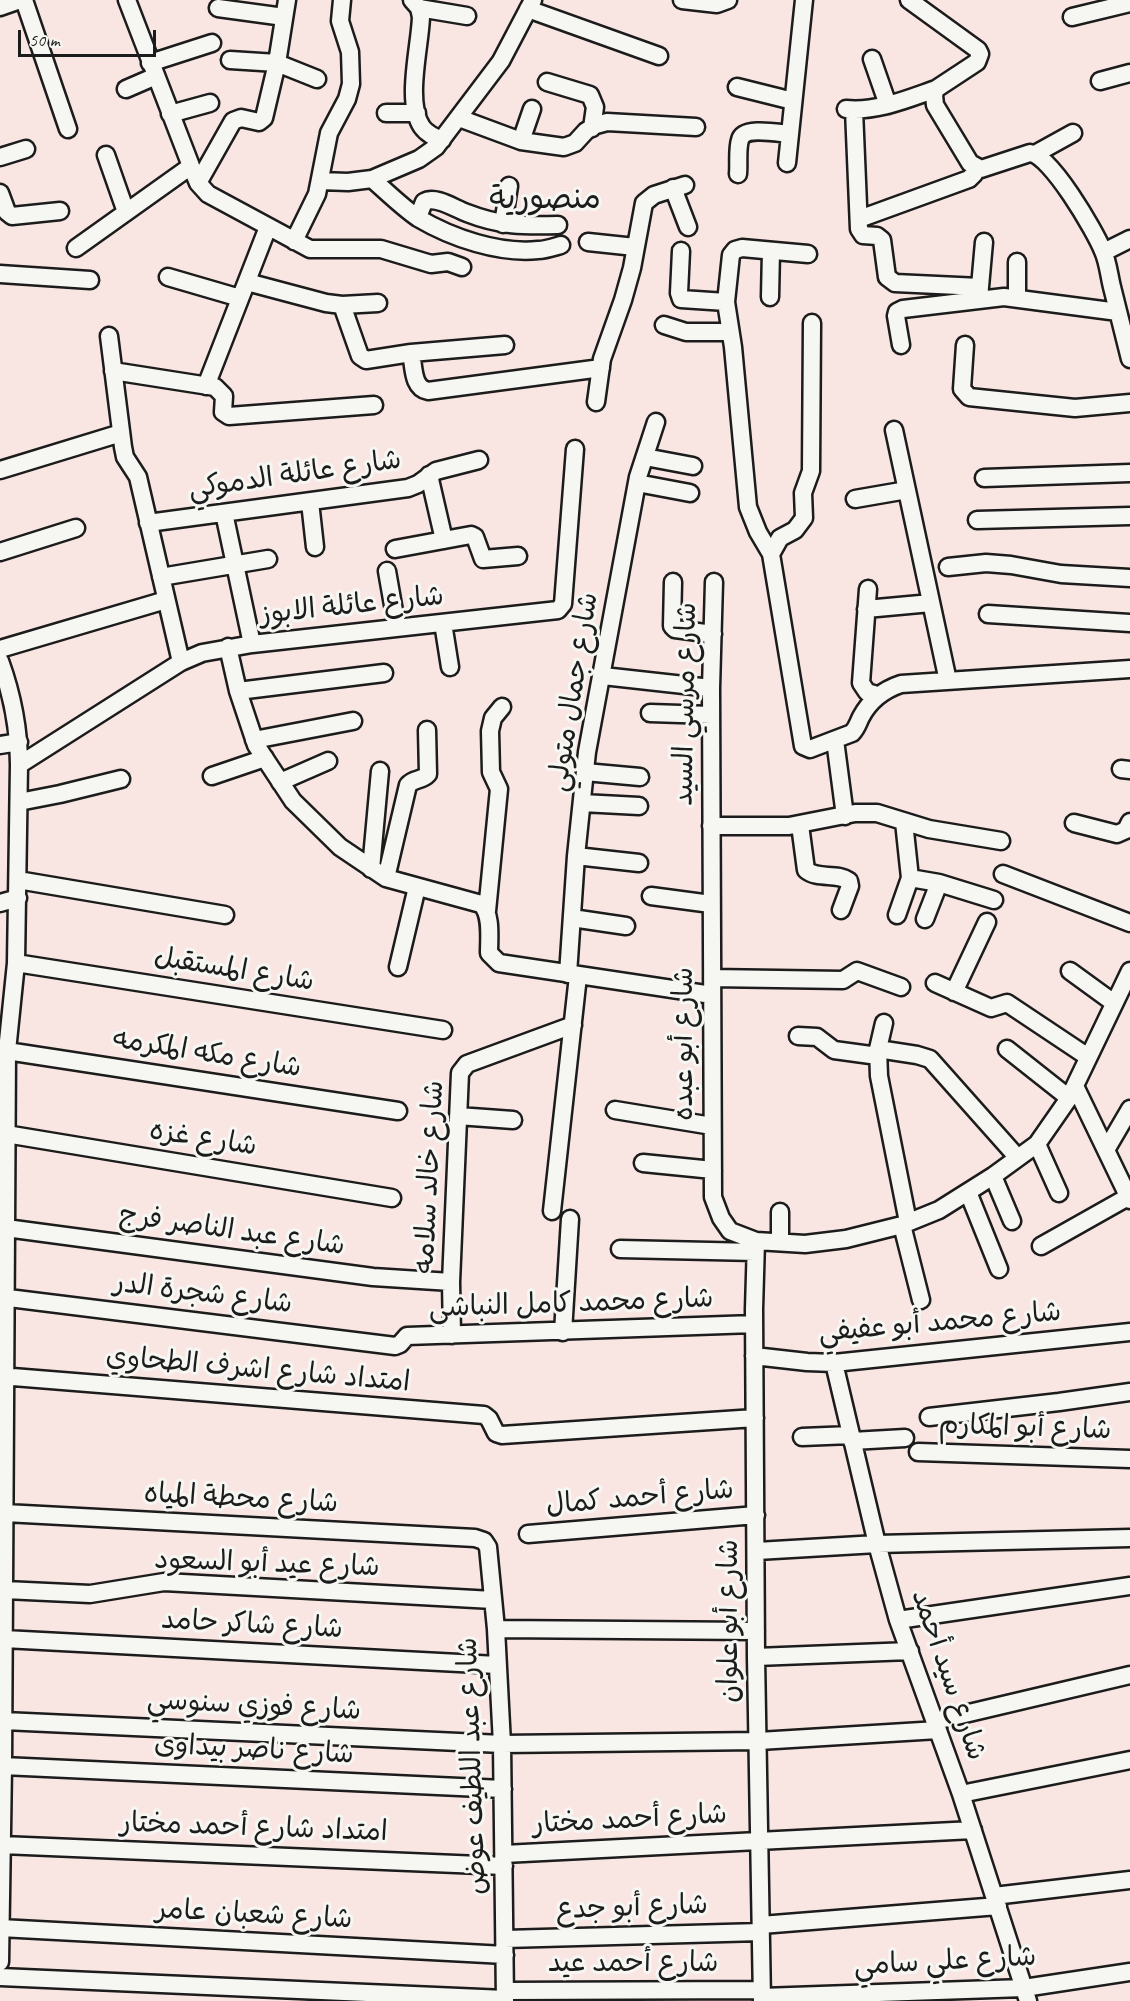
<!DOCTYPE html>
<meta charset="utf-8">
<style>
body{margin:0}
#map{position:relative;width:1130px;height:2001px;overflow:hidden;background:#f9e6e3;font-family:Caveat,sans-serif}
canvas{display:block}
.scale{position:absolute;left:18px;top:30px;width:138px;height:27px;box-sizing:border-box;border:3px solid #1c1c1c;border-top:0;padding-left:8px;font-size:18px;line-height:21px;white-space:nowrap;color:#1c1c1c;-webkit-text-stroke:4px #f6f6f2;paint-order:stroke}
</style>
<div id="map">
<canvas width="1130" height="2001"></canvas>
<div class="scale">50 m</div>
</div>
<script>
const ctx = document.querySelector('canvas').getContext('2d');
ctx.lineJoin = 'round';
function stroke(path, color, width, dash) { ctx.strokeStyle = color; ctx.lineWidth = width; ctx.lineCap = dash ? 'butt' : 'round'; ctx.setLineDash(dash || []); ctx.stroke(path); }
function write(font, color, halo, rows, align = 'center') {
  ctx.font = font + ' Caveat,"Playpen Sans Arabic",sans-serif'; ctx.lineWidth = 6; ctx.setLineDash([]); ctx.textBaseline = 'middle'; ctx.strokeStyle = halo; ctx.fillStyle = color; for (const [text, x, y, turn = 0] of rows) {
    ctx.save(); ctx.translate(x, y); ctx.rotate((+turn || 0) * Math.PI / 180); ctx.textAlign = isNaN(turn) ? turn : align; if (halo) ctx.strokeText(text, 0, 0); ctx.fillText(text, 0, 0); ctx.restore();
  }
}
const street = new Path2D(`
 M24,0L68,129
 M127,0L191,166L198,183L208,194L310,249H381L431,264L448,262L462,267
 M412,0L419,8L421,17C420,47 405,102 422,127C427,134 434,137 442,140
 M682,0L717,4L728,0
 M909,0L978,50L980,54L977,62L936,89L934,95L935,105L970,163L981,169L1030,153C1050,154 1095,231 1103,251C1108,262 1109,275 1112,287C1118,311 1124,335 1130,359
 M0,7L20,0
 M218,8L284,17
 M419,8L467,16
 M528,9L659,56
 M1072,17L1130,3
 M872,59L888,105
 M230,60L277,63L317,79
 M150,63L212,43
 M1100,81L1130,73
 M547,82L590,95L595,107L592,128
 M737,87L793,101
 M126,89L156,76
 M846,109C877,112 907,99 936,89
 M854,110L859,229L863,235L877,236L882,240L887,277L895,283L980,287
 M386,113H417
 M170,114L210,103
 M459,118L521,141L564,147L575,143L586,131L596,125L607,122L696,127
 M521,141L532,109
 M1035,154L1073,133
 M106,155L126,212
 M0,157L26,149
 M787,163L804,0
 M738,174C739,163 737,150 740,140C743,126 778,133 790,134
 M372,179C387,192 402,207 418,218C452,238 499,254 538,250C546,250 554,247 561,245
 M320,181L348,182L372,179L419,159L436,147L501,61L533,0
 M198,183L233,121L241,118L259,122L264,118L277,63L287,0
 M673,188L688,227
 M0,193L7,212L12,216L60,211
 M418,217L424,202C436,195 455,209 467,213C500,226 523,226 558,225
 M859,219L969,179L974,174L975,167
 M503,224L509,186
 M294,241L317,194L329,133L347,99L351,84L350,52L340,21L342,0
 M588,242L635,247
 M76,248L191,166
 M681,251L679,293L681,299L726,302
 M1104,252L1130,239
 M0,274L90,280
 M168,277L240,298
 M247,282L326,303L342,305L378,303
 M770,297L771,251
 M1017,297V262
 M979,298L984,242
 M342,305L360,356L366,360L411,353L505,345
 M812,323L811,471L803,493L804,518L795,530L780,538L771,554L803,746L810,749L852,733C857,728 858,723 861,717C870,700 883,690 901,684L1130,669
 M664,325L686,332H730
 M109,336L123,447L125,457L138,477L181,662
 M901,345L896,316L897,312L903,309L1004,297L1118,312
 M965,345L962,389L969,397L1075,408L1130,403
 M411,353C414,366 412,388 428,391L601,368
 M113,371L215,387L224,396L223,412L229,416L374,405
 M206,386L268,227
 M596,402L602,359L623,300L632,268L644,203L654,195L685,185
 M894,430L948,681
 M645,457L693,466
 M0,470L121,433
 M429,475L444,540
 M984,478L1130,473
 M637,483L690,493
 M855,499L907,490
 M310,502L315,547
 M224,513L252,644
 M977,520L1130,516
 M148,523L408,488L418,484L436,471L479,460
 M395,549L471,535L475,537L483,559L518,556
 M0,552L76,528
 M771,554L758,532L748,507L733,347L726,302L731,255L735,250L742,248L808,254
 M948,567L986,563L1011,565L1061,574L1130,578
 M387,571L397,628
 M161,577L268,559
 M673,582L672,626L675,629L713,634
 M714,582L711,688L713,1197L721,1218L730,1231L756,1241L805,1244L846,1239L902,1225L939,1210L993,1176L1037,1144L1069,1098L1130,971
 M868,589L861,683L867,692L877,695
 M866,609L931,603
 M988,614L1130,623
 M443,623L450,667
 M228,647L238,691L256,745L293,801L340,847L386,878L481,904C492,914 489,938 489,953L499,963L712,995
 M0,649L166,600
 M0,661C12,694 19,730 19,765L16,963L7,1051L3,1766L0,1962
 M603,676L711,688
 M238,691L384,673
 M650,713L711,715
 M254,740L353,721
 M835,740L845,816
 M0,745L19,742
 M19,765L181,662L202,653L252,644L558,610L563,604L575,449
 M1121,769L1130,770
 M585,772L640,777
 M212,776L265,758
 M280,782L328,761
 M19,802L60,794L121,779
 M582,803L639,806
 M1074,823L1117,834L1126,830L1130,822
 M800,825L806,870C818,880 837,872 849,881L850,886L841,910
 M711,826H789L855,813H877L929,829L1001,841
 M576,856L639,863
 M371,869L380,771
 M1003,874L1130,923
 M386,878L408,785C414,778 422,781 428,774L427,730
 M910,878L939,883L994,900
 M18,880L225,915
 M651,896L711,904
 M0,903L18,898
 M487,911L499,789L491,772L490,731L493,718L502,707
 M897,915L910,878L904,822
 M572,918L626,926
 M925,919L939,883
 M16,963L443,1030
 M398,967L417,887
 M1070,971L1114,1003
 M568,974L576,856L587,752L638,477L656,422
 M712,978L843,980L857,971L901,987
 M935,983L991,1008L1007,1003L1088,1057
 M954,992L987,922
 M884,1023L878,1049L879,1076L908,1222
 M798,1036L817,1037L834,1050L878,1056
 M878,1049L917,1055L930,1059L1018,1158
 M1007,1049L1069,1098
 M7,1051L398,1111
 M1075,1086L1130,1200
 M615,1110L712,1126
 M458,1116L513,1120
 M6,1134L392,1198
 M1037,1144L1059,1193
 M1106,1150L1130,1109
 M643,1163L713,1170
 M993,1176L1012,1221
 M968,1192L999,1269
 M552,1211L578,976
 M780,1212V1242
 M902,1225L921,1300
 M6,1228L373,1277L451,1282
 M756,1241L754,1309L756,1657L762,2001
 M1041,1246L1128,1197
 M620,1249L755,1252
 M0,1297L395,1346L400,1344L407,1336L754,1324
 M563,1332L570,1219
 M452,1335L451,1282L460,1073L467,1064L573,1025
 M754,1356L807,1362L834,1363L1130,1332
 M834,1363L877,1544L898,1620L961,1794L1028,2001
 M0,1376L484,1415L489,1419L496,1433L502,1435L755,1418
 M929,1417L1059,1402L1130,1392
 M802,1437L851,1435
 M852,1441L905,1438
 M918,1452L1130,1459
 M5,1513L475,1538L484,1541L488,1547L496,1629L502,1744L505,2001
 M528,1534L756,1515
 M757,1551L877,1544L1130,1538
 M5,1590L90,1594L164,1582L493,1600
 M898,1620L1130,1586
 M496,1629L756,1631
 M4,1639L497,1665
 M756,1657L910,1651
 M4,1721L502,1744L759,1741L938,1730
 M935,1721L1130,1675
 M3,1766L503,1789
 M961,1794L1130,1760
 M2,1845L504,1866
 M504,1854L973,1830
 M994,1896L1130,1880
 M761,1925L998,1906
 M0,1928L505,1955
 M505,1939L761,1932
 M0,1977L505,1999
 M505,1991L762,1990
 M762,1997L1024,1988L1130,1972`);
stroke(street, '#1c1c1c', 21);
stroke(street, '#f6f6f2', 16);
write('28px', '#1c1c1c', '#f6f6f2', [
 ["شارع عائلة الدموكي",295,475,-8],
 ["شارع عائلة الابوز",352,606,-6],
 ["شارع جمال متولي",574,692,-81],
 ["شارع مرسي السيد",686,704,-89],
 ["شارع المستقبل",234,970,9],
 ["شارع أبو عبده",685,1044,-90],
 ["شارع مكه المكرمه",207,1054,9],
 ["شارع غزه",203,1139,9],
 ["شارع خالد سلامه",430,1177,-87],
 ["شارع عبد الناصر فرج",232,1231,8],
 ["شارع شجرة الدر",203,1294,7],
 ["شارع محمد كامل النباشى",571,1304,-2],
 ["شارع محمد أبو عفيفي",940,1323,-5],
 ["امتداد شارع اشرف الطحاوي",258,1370,5],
 ["شارع أبو المكارم",1025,1428,2],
 ["شارع أحمد كمال",640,1498,-5],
 ["شارع محطة المياه",241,1499,3],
 ["شارع عيد أبو السعود",267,1564,2],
 ["شارع أبو علوان",730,1621,-90],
 ["شارع شاكر حامد",252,1625,3],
 ["شارع سيد أحمد",948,1675,71],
 ["شارع فوزي سنوسي",254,1706,3],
 ["شارع ناصر بيداوى",254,1750,3],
 ["شارع عبد اللطيف عوض",473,1766,-92],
 ["شارع أحمد مختار",630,1820,-3],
 ["امتداد شارع أحمد مختار",254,1828,2],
 ["شارع أبو جدع",632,1908,-2],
 ["شارع شعبان عامر",254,1915,3],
 ["شارع علي سامي",945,1962,-3],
 ["شارع أحمد عيد",633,1964]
]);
write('32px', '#1c1c1c', '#f6f6f2', [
 ["منصورية",545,200]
]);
</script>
